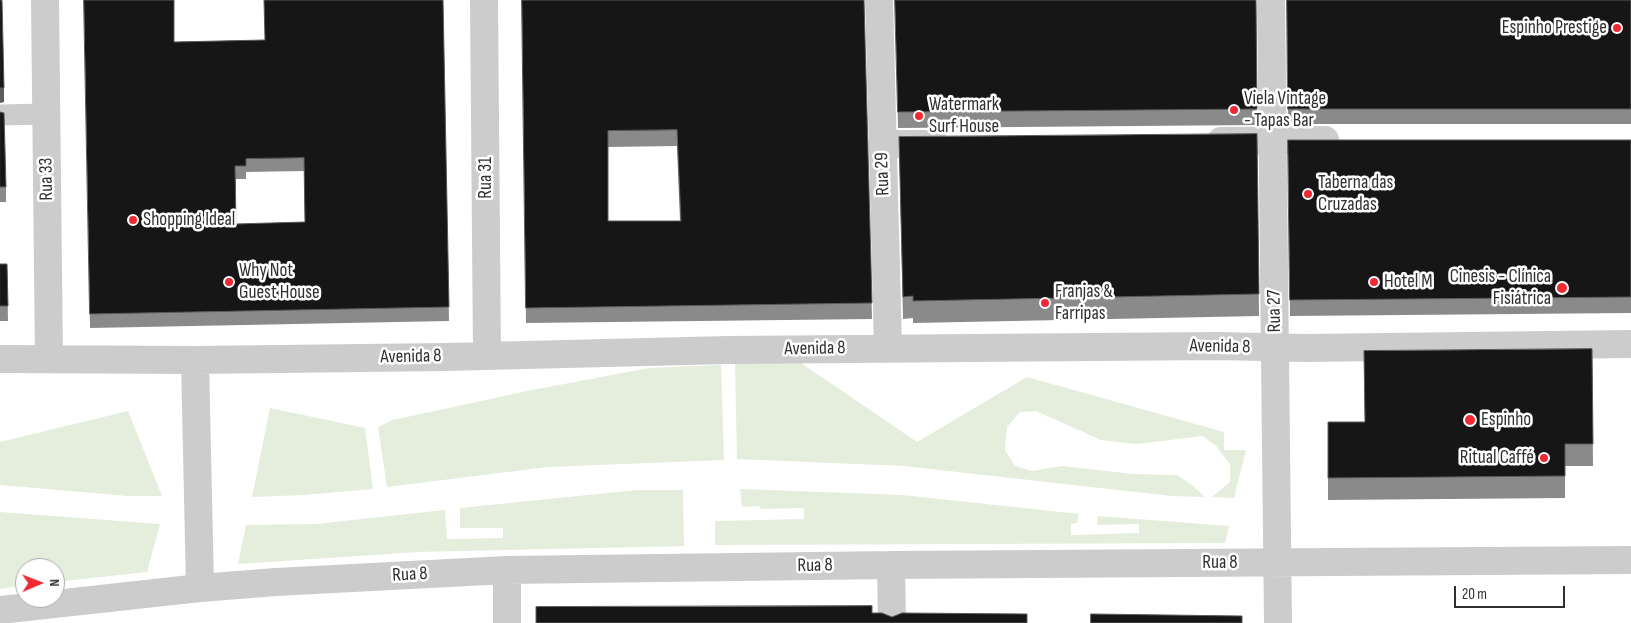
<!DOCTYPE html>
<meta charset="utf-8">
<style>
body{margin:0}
#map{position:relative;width:1631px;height:623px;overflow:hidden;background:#fff;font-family:"Sofia Sans Condensed",sans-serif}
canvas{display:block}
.north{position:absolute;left:15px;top:558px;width:50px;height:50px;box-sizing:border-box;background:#fff;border:1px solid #acacac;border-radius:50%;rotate:89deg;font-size:14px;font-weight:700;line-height:20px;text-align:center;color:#2f2f2f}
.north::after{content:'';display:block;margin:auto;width:18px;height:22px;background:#ee2933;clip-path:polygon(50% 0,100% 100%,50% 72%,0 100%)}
.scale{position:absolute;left:1454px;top:586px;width:111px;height:22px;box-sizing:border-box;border:2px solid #2f2f2f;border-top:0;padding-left:6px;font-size:15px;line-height:18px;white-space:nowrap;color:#2f2f2f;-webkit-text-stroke:4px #fff;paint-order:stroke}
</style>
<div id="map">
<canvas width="1631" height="623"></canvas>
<div class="north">N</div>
<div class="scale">20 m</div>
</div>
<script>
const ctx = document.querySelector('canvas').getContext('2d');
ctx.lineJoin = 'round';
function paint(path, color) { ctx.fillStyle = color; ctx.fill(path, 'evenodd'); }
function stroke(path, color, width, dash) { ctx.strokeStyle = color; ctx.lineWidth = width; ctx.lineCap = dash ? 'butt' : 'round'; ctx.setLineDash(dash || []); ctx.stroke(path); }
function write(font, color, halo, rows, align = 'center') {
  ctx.font = font + ' "Sofia Sans Condensed",sans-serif'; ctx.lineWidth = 5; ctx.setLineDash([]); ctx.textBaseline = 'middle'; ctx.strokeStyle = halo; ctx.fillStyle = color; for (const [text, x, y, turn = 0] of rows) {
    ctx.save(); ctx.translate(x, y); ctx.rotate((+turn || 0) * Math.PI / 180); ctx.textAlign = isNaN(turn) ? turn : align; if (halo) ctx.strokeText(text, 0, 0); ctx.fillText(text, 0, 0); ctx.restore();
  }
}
paint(new Path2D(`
 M798,361L917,442L1027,377L1224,432V450H1246L1234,498L1212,497L1230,482V464L1216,446L1203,436L1136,444L1101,440L1036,411L1020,412L1007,427L1005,450L1015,466L1032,471L1062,466L1133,474L1177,475L1192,485L1205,497L1172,496L904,466L737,459L735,363Z
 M721,365L724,460L548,467L387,487L378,427L393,420L527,391L649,368Z
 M270,408L365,428L373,489L304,495L252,497Z
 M128,411L162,496H128L0,485V442Z
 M740,489L902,495L1079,514L1077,523L1071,524V535L1139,533V524L1097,525L1098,516L1229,526L1225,543L715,545V521L804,519V508L760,509V506L742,507Z
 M637,490H683L684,546L418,552L238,564L246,525L316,524L445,510L447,539L503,538V528H460V508Z
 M0,512L160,524L147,572L55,582V568H25V585L0,589Z`), '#e5eddc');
stroke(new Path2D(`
 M0,115L46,114`), '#ccc', 21);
stroke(new Path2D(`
 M45,0L49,359
 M484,0L487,356
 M879,0L888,348
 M1271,0L1278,623
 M1221,141L1325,140
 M882,144H935
 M0,359L195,360L445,357L728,350L1218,346L1306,348L1631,344
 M195,360L200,588
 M891,565L892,623
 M507,570V623
 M0,610L200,588L276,582L507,570L891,565L1631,560`), '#ccc', 28);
paint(new Path2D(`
 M84,0L174,42L264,40L443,0L449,321L90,328ZM304,171L305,222L236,224V179H246V172Z
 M522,0H864L872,319L526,323ZM677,146L680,221H608V147Z
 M895,0H1256L1257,125L898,128Z
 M1287,0H1631V124H1288Z
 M0,112L6,187V202H0Z
 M1257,134L1259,316L913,323V318L903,319L899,137Z
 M1288,140H1631V313L1290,316Z
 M0,264H7L8,321H0Z
 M1592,349L1593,466H1565V498L1328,500V422H1365L1364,351Z`), '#8a8a8a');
paint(new Path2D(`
 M0,88H4V102L0,103Z`), '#5c5c5c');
const building = new Path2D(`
 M0,0H2L4,88H0Z
 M84,0H174V42L265,40L264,0H443L449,307L90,314ZM304,158L305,222L236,224L235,166H246V159Z
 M522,0H864L872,303L526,308ZM677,130L681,221H608V131Z
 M895,0H1256L1257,109L898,112Z
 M1287,0H1631V109H1288Z
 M0,112L4,113L6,187H0Z
 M1257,134L1259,294L913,301V296L903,297L899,137Z
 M1288,140H1631V297L1290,300Z
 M0,264H7L8,306H0Z
 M1592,349L1593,444H1565V476L1328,478V422H1365L1364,351Z
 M872,606V613H882L892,617L902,613L1027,614V623H536V607Z
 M1091,614L1242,616V623H1091Z`);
paint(building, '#161616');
stroke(building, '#5c5c5c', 1);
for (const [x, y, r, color] of [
 [1617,28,5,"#ee2933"],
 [1234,110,5,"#ee2933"],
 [919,116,5,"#ee2933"],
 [1308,194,5,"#ee2933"],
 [133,220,5,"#ee2933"],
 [229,282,5,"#ee2933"],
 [1374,282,5,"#ee2933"],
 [1562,288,6,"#ee2933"],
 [1045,303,5,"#ee2933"],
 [1470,420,6,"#ee2933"],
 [1544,458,5,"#ee2933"]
]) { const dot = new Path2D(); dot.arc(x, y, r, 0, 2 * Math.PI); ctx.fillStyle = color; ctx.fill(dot); stroke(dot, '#fff', 2); }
write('19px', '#2f2f2f', '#fff', [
 ["Espinho Prestige",1607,28,"right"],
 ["Viela Vintage",1244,99],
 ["- Tapas Bar",1244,121],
 ["Watermark",929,105],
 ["Surf House",929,127],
 ["Taberna das",1318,183],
 ["Cruzadas",1318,205],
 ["Shopping Ideal",143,220],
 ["Why Not",239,271],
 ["Guest House",239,293],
 ["Cinesis - Clínica",1551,277,"right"],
 ["Fisiátrica",1551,299,"right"],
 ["Hotel M",1384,282],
 ["Franjas &",1055,292],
 ["Farripas",1055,314],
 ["Espinho",1481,420],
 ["Ritual Caffé",1534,458,"right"]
], 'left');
write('19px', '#2f2f2f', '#fff', [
 ["Rua 29",883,174,-92],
 ["Rua 31",486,178,-90],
 ["Rua 33",47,179,-91],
 ["Rua 27",1275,311,-91],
 ["Avenida 8",1220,347,1],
 ["Avenida 8",815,349,-1],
 ["Avenida 8",411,357,-1],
 ["Rua 8",1220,563],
 ["Rua 8",815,566,-1],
 ["Rua 8",410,575,-3]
]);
</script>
